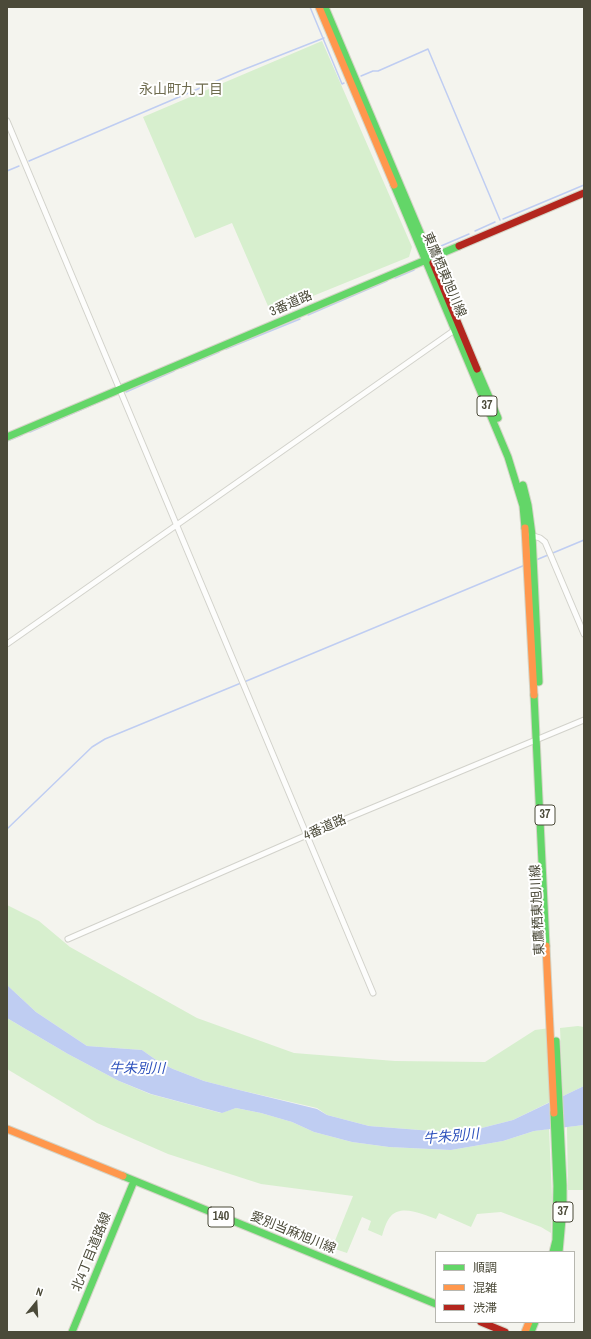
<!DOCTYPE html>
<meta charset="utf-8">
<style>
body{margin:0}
#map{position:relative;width:591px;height:1339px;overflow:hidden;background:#f4f4ee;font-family:"Archivo Narrow","Noto Sans JP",sans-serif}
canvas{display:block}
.frame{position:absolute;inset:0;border:8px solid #4b4a39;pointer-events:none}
.legend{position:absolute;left:435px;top:1251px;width:140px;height:72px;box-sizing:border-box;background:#fff;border:1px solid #b7b7b0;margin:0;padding:5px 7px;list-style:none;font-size:12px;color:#4b4a39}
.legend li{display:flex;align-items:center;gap:8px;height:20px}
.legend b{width:20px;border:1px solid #b7b7b0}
.north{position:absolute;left:16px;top:1283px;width:40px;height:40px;-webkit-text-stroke:3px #fff;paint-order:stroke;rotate:18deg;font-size:11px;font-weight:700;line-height:16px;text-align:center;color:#4b4a39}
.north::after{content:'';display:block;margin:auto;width:14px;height:18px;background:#4b4a39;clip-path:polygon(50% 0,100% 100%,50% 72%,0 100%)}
</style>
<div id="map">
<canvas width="591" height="1339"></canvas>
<div class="frame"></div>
<ul class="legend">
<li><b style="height:5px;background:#63d668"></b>順調</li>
<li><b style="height:5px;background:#ff974d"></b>混雑</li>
<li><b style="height:5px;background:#b3261e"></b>渋滞</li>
</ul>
<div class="north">N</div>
</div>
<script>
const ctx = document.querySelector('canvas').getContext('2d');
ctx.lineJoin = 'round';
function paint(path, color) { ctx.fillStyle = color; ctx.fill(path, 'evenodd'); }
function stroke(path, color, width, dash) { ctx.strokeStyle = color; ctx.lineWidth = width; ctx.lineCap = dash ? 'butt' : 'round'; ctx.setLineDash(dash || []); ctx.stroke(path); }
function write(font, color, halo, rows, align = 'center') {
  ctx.font = font + ' "Archivo Narrow","Noto Sans JP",sans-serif'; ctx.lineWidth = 4; ctx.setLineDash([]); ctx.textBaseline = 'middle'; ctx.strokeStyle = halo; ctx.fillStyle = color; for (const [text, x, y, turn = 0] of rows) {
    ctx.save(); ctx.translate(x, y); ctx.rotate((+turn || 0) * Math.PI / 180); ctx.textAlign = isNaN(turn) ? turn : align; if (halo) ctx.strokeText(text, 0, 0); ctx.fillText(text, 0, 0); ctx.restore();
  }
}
paint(new Path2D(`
 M322,41L412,247L409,257L271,313L232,223L195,238L143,117Z
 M7,905L39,921L70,947L197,1018L294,1053L395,1061L485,1062L535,1030L550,1028L552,1101L513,1120L470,1131H432L369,1126L327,1115L317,1108L235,1089L204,1081L173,1069L159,1062L142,1050L87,1046L36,1012L7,985Z
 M7,1018L68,1054L119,1081L150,1094L221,1113L236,1108L261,1113L292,1122L314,1132L352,1142L389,1147L451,1150L503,1141L534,1131L549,1129L552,1197L551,1233L541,1227L501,1212L477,1214L471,1227L439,1213L436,1219C424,1215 402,1204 391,1216C386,1221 384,1230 382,1236L368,1230L371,1221L362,1217L347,1253L332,1248L353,1196L261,1184L168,1154L97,1123L7,1069Z
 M578,1026L584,1027V1086L563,1096L560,1028Z
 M584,1125V1190H568L567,1127Z`), '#d7efce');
paint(new Path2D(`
 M7,985L36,1012L87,1046L142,1050L159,1062L173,1069L204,1081L235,1089L317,1109L327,1115L369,1126L432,1131H470L513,1120L584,1086V1125L534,1131L503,1141L451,1150L389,1147L352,1142L314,1132L292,1122L261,1113L236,1108L222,1113L151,1094L119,1081L68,1054L7,1018Z`), '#bfcdf2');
stroke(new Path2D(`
 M310,7L342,84L344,83
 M361,76L373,71H378L428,49L500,220
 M29,161L240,71L324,38
 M7,171L19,166
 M503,219L584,185
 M475,231L495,222
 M441,246L469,234
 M395,278L414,270
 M308,315L387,281
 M226,349L300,319
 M181,368L219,352
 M126,392L174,371
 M30,432L115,395
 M7,441L22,435
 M536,560L584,540
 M244,682L525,565
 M7,829L92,747L105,739L241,683`), '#bfcdf2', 1.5);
const street = new Path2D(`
 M7,121L373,993
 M530,535L540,538L545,542L584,634
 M7,644L456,329
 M68,939L307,835L584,720`);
const fast = new Path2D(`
 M325,7L433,263
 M394,185L508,457L523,506L525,528
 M477,369L498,418
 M7,437L459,246
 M523,485L528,505L532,535L539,682
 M534,695L546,946
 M556,1041L563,1185V1208L559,1252
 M123,1176L436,1304
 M553,1252L556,1240L557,1186L554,1113
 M72,1332L134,1181
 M531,1332L535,1322`);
const slow = new Path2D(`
 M319,7L394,185
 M525,528L534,695
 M546,946L554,1113
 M7,1129L123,1176
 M525,1332L529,1322`);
const jam = new Path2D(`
 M459,246L584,193
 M433,263L477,369
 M481,1322L505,1332`);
stroke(street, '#d2d2cb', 7);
stroke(fast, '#d4d4c7', 9);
stroke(slow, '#d4d4c7', 9);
stroke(jam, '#d4d4c7', 9);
stroke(street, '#fdfdfc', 5);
stroke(fast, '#63d668', 7);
stroke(slow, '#ff974d', 7);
stroke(jam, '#b3261e', 7);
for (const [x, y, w] of [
 [487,406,20],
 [545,815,20],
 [563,1212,20],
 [221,1217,26]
]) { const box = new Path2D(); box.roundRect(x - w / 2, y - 10, w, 20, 3); ctx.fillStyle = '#fff'; ctx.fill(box); stroke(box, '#4b4a39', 1); }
write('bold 12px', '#4b4a39', null, [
 ["37",487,406],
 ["37",545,815],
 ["37",563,1212],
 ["140",221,1217]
]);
write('13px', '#4b4a39', '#fff', [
 ["東鷹栖東旭川線",444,275,67],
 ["3番道路",291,304,-23],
 ["4番道路",325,828,-23],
 ["東鷹栖東旭川線",538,910,-93],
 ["愛別当麻旭川線",293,1233,22],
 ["北4丁目道路線",92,1252,-68]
]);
write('14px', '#6f6c4f', '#fff', [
 ["永山町九丁目",181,90]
]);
write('italic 14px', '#2d51bc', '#fff', [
 ["牛朱別川",137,1069],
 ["牛朱別川",451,1137,-5]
]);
</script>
